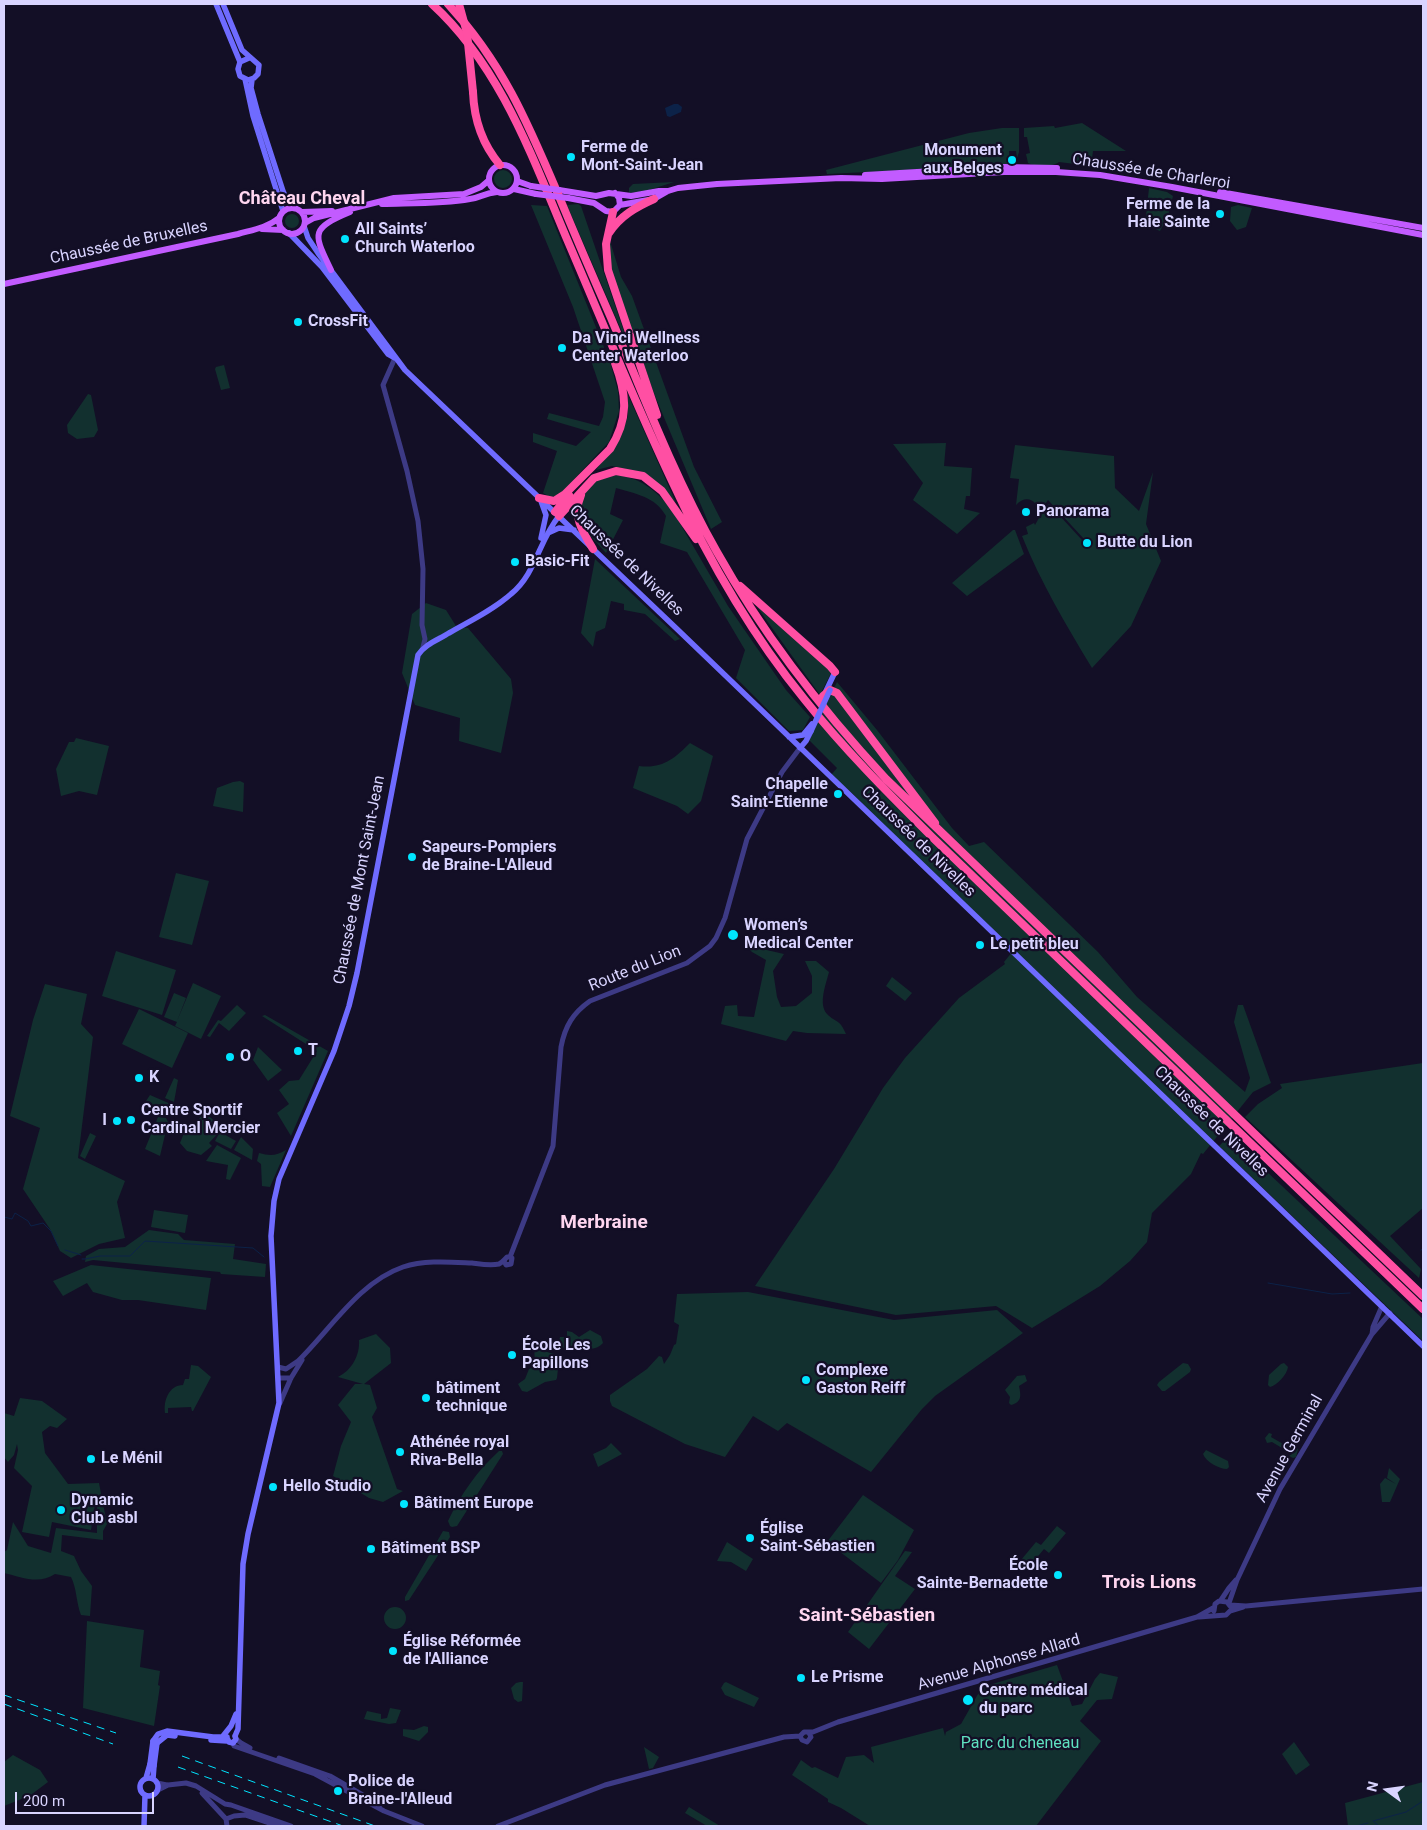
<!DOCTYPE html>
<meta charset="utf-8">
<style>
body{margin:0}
#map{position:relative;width:1427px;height:1830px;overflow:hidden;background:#130f26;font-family:Roboto,sans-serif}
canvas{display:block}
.frame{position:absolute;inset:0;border:5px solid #d9d4ff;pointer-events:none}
.north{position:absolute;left:1362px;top:1765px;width:50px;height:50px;-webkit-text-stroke:4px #130f26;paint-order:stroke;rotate:284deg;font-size:14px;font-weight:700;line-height:20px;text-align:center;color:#d9d4ff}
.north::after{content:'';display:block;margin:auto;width:18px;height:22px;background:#d9d4ff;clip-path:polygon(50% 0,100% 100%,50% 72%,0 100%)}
.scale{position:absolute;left:15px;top:1792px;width:139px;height:22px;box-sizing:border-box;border:2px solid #d9d4ff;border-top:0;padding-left:6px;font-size:15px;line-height:18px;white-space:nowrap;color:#d9d4ff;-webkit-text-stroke:4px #130f26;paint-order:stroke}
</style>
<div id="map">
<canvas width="1427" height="1830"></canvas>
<div class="frame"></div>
<div class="north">N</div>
<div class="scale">200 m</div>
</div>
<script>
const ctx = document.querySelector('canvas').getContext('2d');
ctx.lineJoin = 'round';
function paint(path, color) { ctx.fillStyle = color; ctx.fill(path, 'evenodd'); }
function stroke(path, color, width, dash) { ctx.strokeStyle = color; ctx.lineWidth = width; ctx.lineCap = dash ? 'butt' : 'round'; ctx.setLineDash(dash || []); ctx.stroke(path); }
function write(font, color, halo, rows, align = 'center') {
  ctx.font = font + ' Roboto,sans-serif'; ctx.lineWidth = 4.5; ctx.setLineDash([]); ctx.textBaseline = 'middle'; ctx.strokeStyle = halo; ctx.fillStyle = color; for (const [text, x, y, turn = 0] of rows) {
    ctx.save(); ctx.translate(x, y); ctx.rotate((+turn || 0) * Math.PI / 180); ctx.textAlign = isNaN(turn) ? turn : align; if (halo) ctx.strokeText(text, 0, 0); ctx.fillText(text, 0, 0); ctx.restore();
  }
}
paint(new Path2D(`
 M1082,123L1126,151H1093L1091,166L1059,162C1052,167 1036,167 1028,163L1026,154L1030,153L1027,137H1024V128L1054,126L1055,128Z
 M1002,128H1019V152L1017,158L1016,151H1009L1010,165L827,174L826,170L969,133Z
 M494 179a9 9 0 1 1 18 0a9 9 0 1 1-18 0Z
 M674,182L646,191L629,193V188L633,184Z
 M1149,188L1167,192L1173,196L1168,216L1160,231L1145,225Z
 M578,204L581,206L632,355L567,205Z
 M531,205L547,206L610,362L618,391L619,411L609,442L559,495L550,497L543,493L557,451L533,442V433L576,446L591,432L547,419L549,413L599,426L603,417L605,402L573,307Z
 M1238,205L1252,208L1246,227L1237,230L1230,221L1231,207Z
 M285 221a7 7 0 1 1 14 0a7 7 0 1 1-14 0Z
 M610,241L621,277L632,296L694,467L722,522L711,529L655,396L609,267Z
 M224,365L230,388L221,390L215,369L216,367Z
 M88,394L91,395L98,430L94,437L77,439L68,433L67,425Z
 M628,395L676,503L643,472L612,466L596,470L621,435L628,416Z
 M946,443L944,466L972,468L970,496H966L964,509L980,513L957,534L913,500L923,483L893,444Z
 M1015,445L1114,456L1115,488L1139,511L1153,472L1146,524L1161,561L1131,626L1092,668C1066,625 1041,583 1022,536L1028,534L1026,527L1034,523L1035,525L1044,509L1049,504L1082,540L1083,546L1089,548L1092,542L1084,539L1048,500L1038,515C1040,501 1026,493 1016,505L1019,479L1010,478Z
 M616,475C641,478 655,490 671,508L728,606L786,690L810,717L803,730L789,731L736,678L745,650L687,552L660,543L666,516C655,496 635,494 616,488L610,514L623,520L606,553L582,527L578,506L589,485L600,478Z
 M1013,530H1015L1024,554L967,596L952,583Z
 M595,559L680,639L675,641L645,614L624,610V604L611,601L605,628L596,632L593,647L581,633Z
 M752,600L832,671L820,695Z
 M426,603L446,610L456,626L468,628L511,679L513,693L501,753L459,741L460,718L415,705L402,673L412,614Z
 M837,682L877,730L952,828L969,846L984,842L1098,952L1137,997L1245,1092L1250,1078L1234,1022L1238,1005H1243L1271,1083L1253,1092L1203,1154L1201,1153L1191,1174L1152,1213L1147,1242L1130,1261L1100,1286L1032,1328L996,1306L896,1315L755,1286L834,1169L883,1088L905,1058L959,998L1005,964L1004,962L1013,951L852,793L831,775L837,768L809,740Z
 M76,738L109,746L97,795L79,791L61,796L56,769L69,742H74Z
 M690,743L713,756L701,801L688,814L677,806L633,788L639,766C662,769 674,759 690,743Z
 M233,782L240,781L244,783L243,812L213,806L217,788Z
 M176,873L209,881L192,945L159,937Z
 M745,945L784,954L773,971L777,997L781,1007L796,1006L812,993V976L805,961H816L829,972C826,984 818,1004 827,1014C837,1024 839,1018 846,1034L807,1033L793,1031L786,1041L721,1024L725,1006L737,1005L738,1016L754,1017L766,960L752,952Z
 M116,951L176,970L162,1015L102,996Z
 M892,977L912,993L905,1001L886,986Z
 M193,983L221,996L201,1039L175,1026L177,1022L164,1017L174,993L186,998L177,1021Z
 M45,984L87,994L81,1024L93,1037L78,1158L125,1181L117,1202L125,1238L99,1244L71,1258L60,1251L50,1229L23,1189L40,1128L10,1116L33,1020Z
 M237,1005L246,1013L229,1031L219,1023L210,1037L207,1036L218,1020L221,1021Z
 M139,1009L188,1033L172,1068L122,1044Z
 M265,1015L328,1051L291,1136L277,1113L289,1104L279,1090L289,1081L299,1080L317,1051L262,1016Z
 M258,1047L282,1070L268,1081L253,1060Z
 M1423,1063V1208L1390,1236L1421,1269L1419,1278L1245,1117L1258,1104L1282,1088L1280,1084Z
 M174,1078L178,1080L174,1102L165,1098Z
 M150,1095L173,1105C167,1117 152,1111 143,1107L142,1104L146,1101Z
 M205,1113L223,1128L209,1143L212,1146L201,1155L187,1151L180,1143L184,1133Z
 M158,1117L166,1118L168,1122L160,1156L145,1149Z
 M220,1132L236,1141L231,1149L215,1141Z
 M90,1133L96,1136L85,1159L80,1156Z
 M1229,1136L1423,1319V1341L1219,1146Z
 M241,1137L253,1149L252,1160L234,1150Z
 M217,1145L241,1158L230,1180L226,1179L228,1165L206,1161Z
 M286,1150L270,1187L262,1186L261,1164L257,1161L259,1153C270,1156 276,1156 286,1150Z
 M154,1210L188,1215L185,1233L151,1227Z
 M149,1230L178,1234L184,1240L235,1244L233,1259L266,1264L265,1277L221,1274L220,1272L93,1260L85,1262L86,1256L99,1249L125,1247Z
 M91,1265L211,1278L206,1310L138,1300H122L93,1292L87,1283L63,1296L53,1281Z
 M748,1292L894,1320L997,1310L1023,1333L935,1396L922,1409L871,1472L787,1423L778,1431L753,1416L725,1457L685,1444L612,1406L610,1401V1395L647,1369L659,1356L662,1357L664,1364L670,1355L674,1345L676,1344L679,1325L674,1322L677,1294Z
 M590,1330L601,1336L603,1343C597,1350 589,1350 582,1346L575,1351L558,1346L560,1337H567V1331L572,1332L579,1337Z
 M376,1334L390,1348L391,1363L364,1384L370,1385L377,1408L372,1417L397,1489L403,1491L383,1502L369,1498L333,1476L341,1446L351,1422L338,1405L355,1384H363L338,1377C352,1370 360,1355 359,1340Z
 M539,1342L545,1344L544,1351L554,1354L559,1359L557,1378L556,1380L545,1382L527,1392L522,1391L518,1384L525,1379L529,1369L535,1366L534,1344Z
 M1183,1363L1188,1364L1191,1369L1190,1372L1165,1391H1162L1157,1385L1159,1382Z
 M1284,1363L1288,1367C1287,1375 1277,1385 1270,1387L1268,1385L1269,1375L1281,1364Z
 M191,1365L198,1366L211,1377L193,1411H192L191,1407L168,1408V1413H165C163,1401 169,1385 183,1385L185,1379H189Z
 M1025,1375L1027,1381L1019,1386C1021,1396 1022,1402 1011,1405L1009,1403L1010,1397L1005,1390L1017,1376Z
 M20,1398L42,1401L67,1419L57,1428L50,1426L42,1432L45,1453L68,1484L99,1483L107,1524L103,1531V1540L62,1535L61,1551L74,1556L81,1571L92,1586L90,1616L81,1615C76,1602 77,1589 71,1577L55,1574C39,1585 21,1577 4,1573V1552L7,1550L13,1522L28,1546L51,1553L56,1528L97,1533V1497L78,1494L96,1498L91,1530L52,1522L49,1537L22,1532L32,1486L14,1468L18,1450L17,1444L14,1455L8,1462L4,1457V1413L14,1416Z
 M1269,1433L1272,1434L1271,1437L1290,1448L1295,1447L1298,1449L1296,1457L1293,1458L1289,1456L1292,1454L1272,1442L1267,1443L1265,1438Z
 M611,1443L622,1454L598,1467L593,1454L606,1448Z
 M1206,1450L1228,1461L1229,1467L1227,1469C1219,1469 1206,1462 1203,1454Z
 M499,1451H502L503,1454L457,1526L452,1527L450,1526L448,1521C461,1494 477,1471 499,1451Z
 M1389,1468L1400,1479L1390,1502H1382L1380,1484L1385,1478L1396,1484L1387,1478Z
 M863,1495L914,1530L898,1560L881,1583L827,1542Z
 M1057,1526L1066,1533L1049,1553L1044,1549L1029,1567L1021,1560L1036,1542L1041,1545Z
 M443,1531L449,1532L450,1537L409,1600L405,1601V1597Z
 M727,1542L753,1559L746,1571L731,1562L717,1561Z
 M905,1551L912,1552L895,1576L915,1589L869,1649L848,1632Z
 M384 1618a11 11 0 1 1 22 0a11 11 0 1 1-22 0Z
 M87,1621L144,1630L140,1667L160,1671L158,1685L160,1686L154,1726L83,1708Z
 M1057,1665L1072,1706L1082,1704L1095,1679L1100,1673L1118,1677L1112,1699L1097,1700L1080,1721L1101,1741L1036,1826H870L841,1808L828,1802V1799L792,1775L801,1760L812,1768L815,1767L838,1778L846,1757L864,1755L874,1763L871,1747L943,1728L945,1736L946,1732L961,1724L982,1687Z
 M520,1682H523L522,1701L518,1702L514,1699L511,1688L516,1683Z
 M726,1682L759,1698L754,1707L725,1695L721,1688L724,1683Z
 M390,1708L401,1710L396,1723L389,1724L364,1719L367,1711L381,1714V1719L387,1718Z
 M424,1726L428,1727V1732L419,1741L403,1736V1729L414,1730Z
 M1294,1742L1310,1765L1296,1775L1282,1754Z
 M644,1747L659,1757L653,1768L649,1769Z
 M13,1755L40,1770L48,1782L28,1797V1803L25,1805L24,1798L4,1806V1762Z
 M1423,1782V1826H1348L1345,1803Z
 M689,1807L720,1826H707L685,1813Z`), '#12302f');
paint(new Path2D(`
 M674,104H678L682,107L681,112L670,117L667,116L665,108Z`), '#0c2248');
stroke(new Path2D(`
 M4,1217L12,1219L15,1213L28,1221L31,1226L43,1223L51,1231L58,1246
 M65,1250L81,1255
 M1421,1250L1423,1249
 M82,1259H85L100,1256H130L145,1241L253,1248L264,1257
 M1268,1283L1332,1294L1350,1293
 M1373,1821L1406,1812L1423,1801
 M1374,1822L1379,1826
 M1356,1826L1368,1823`), '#0c2248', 1);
stroke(new Path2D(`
 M395,358L383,385L407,471L418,521L423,569L422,625L425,639L423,647
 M504,1261L506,1265L511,1264L512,1258L510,1257
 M1372,1334L1373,1327L1382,1306
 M278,1367L286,1369L298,1361C330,1330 359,1282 403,1267C425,1260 449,1262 472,1263C480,1264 490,1266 499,1264C503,1262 504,1260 507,1257H510L553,1146L561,1047C565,1026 573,1013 590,1001L687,963L710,946L716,938L725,918L747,839L782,772L800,748
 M279,1378H291
 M280,1403L291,1378L302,1360
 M1221,1600L1229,1588L1236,1580
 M1229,1603L1237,1580L1280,1489L1372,1334L1390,1313
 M1230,1605L1246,1606L1423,1589
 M1214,1611L1215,1604L1219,1601L1227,1602L1230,1606
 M1199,1617L1226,1615L1230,1611L1243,1607
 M800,1736L804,1732H813L838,1722L1197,1617L1213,1608
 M800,1736L802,1740L807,1742L811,1737L809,1733
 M236,1739L241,1743L250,1748
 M233,1743L234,1746L315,1774L384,1811L422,1826
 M279,1758L330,1776L380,1805
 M157,1783L167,1785
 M158,1790L168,1785L186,1783L196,1786L225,1804L231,1805L291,1826
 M202,1793L226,1819
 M226,1819L234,1816L245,1815L278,1826
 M226,1819L227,1826
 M498,1826L605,1785L784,1737L800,1736`), '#3d3a85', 5);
stroke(new Path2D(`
 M216,4L240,62
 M223,4L242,50L259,65L258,74L254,78L248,80L240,76L238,69L240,62L249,58
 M245,79L253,116L283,211
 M252,80L251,88L258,114L283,191L286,198L294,208
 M304,226L308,238L318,253L405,370L677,629L1423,1346
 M289,233L322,267L388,354L395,358
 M541,501L546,515L541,538
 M548,533L559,528L574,530
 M826,691L835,672
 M789,737L803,735L812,724
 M800,748L806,741L811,731
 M223,1736L231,1726L236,1714
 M235,1736L238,1729L243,1564L248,1534L279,1403L271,1236L274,1201L279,1179L334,1051L349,1006L357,973L418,655C425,644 438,640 449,633C470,621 493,610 511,594C536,574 539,540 559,516
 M227,1738L229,1742L233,1743L236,1739L235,1736
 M211,1740L227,1741
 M153,1741L158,1734L167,1731L213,1737H227
 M157,1743L167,1735L175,1736
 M140 1787a9 9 0 1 1 18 0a9 9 0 1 1-18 0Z
 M146,1778L150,1764
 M153,1779L154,1766
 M144,1826L145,1795`), '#6f6bff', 5.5);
stroke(new Path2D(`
 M489 179a14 14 0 1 1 28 0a14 14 0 1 1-28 0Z
 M865,175L1004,167L1057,168
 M517,181L531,186
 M514,189L536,194
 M559,190L596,196L609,193L631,196L659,191H668
 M1220,192L1423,228
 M568,198L594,203L606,211L613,212L620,205L619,198L615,193
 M382,204C411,203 441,204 470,199C480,198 484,193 497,192
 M620,205L654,199L668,191L678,188L717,184L841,178L882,179L1004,172H1056L1100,175L1172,187L1423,235
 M279 221a13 13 0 1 1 26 0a13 13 0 1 1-26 0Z
 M302,212L332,211
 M305,223L314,218L394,198L464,194L481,187L488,181
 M262,229L283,230
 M331,270C314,234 309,229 350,212
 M4,284L238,234C252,230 267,228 279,218`), '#c25bff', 6);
stroke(new Path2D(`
 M432,4C500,66 531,154 566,237C601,318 634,401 672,481C708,559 751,634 805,700C844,749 888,793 932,837L1423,1309
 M448,4C502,62 527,121 558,194C575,235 593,277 611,318C644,397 675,478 717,552C764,636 821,709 886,779L1423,1296
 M473,92C474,119 482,144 500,165
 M613,212L606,244L608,270L657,415
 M609,233C620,216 636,207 654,199
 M581,495C572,515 582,531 593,549
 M539,498L554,501L565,494L610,449C629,419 627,395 615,363
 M555,512L569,495
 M559,516L594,478L616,471L643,476L662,491L696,539
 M740,586L830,666L835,672
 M823,696L830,690L837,693L935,823`), '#ff4fa3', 8);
stroke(new Path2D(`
 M4,1695L116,1733
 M4,1704L113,1744
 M182,1756L375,1826
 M178,1767L343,1826`), '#00e5ff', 1, [8, 6]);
stroke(new Path2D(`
 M811,731L830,690
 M150,1764L153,1741
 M154,1766L157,1743`), '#6f6bff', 5.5);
stroke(new Path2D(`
 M531,186L559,190
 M536,194L568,198`), '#c25bff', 6);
stroke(new Path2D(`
 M459,4L467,33L473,92`), '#ff4fa3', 8);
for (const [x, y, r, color] of [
 [571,157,5,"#00e5ff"],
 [1012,160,5,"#00e5ff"],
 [1220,214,5,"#00e5ff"],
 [345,239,5,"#00e5ff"],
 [298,322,5,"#00e5ff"],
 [562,348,5,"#00e5ff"],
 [1026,512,5,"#00e5ff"],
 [1087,543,5,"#00e5ff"],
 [515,562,5,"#00e5ff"],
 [838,794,5,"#00e5ff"],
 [412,857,5,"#00e5ff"],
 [733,935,6,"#00e5ff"],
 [980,945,5,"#00e5ff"],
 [298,1051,5,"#00e5ff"],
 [230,1057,5,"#00e5ff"],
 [139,1078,5,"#00e5ff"],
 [131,1120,5,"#00e5ff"],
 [117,1121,5,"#00e5ff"],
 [512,1355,5,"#00e5ff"],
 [806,1380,5,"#00e5ff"],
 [426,1398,5,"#00e5ff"],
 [400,1452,5,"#00e5ff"],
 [91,1459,5,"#00e5ff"],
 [273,1487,5,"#00e5ff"],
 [404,1504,5,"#00e5ff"],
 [61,1510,5,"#00e5ff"],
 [750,1538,5,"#00e5ff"],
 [371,1549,5,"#00e5ff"],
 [1058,1575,5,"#00e5ff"],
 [393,1651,5,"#00e5ff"],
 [801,1678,5,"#00e5ff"],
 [968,1700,6,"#00e5ff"],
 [338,1791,5,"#00e5ff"]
]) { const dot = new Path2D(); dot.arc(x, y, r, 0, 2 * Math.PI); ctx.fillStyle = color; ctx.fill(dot); stroke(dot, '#130f26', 2); }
write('bold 16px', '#d9d4ff', '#130f26', [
 ["Ferme de",581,148],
 ["Mont-Saint-Jean",581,166],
 ["Monument",1002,151,"right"],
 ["aux Belges",1002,169,"right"],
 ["Ferme de la",1210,205,"right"],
 ["Haie Sainte",1210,223,"right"],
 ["All Saints’",355,230],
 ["Church Waterloo",355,248],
 ["CrossFit",308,322],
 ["Da Vinci Wellness",572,339],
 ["Center Waterloo",572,357],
 ["Panorama",1036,512],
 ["Butte du Lion",1097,543],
 ["Basic-Fit",525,562],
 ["Chapelle",828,785,"right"],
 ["Saint-Etienne",828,803,"right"],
 ["Sapeurs-Pompiers",422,848],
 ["de Braine-L'Alleud",422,866],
 ["Women’s",744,926],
 ["Medical Center",744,944],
 ["Le petit bleu",990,945],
 ["T",308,1051],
 ["O",240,1057],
 ["K",149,1078],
 ["Centre Sportif",141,1111],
 ["Cardinal Mercier",141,1129],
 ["I",107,1121,"right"],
 ["École Les",522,1346],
 ["Papillons",522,1364],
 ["Complexe",816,1371],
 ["Gaston Reiff",816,1389],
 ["bâtiment",436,1389],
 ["technique",436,1407],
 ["Athénée royal",410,1443],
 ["Riva-Bella",410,1461],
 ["Le Ménil",101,1459],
 ["Hello Studio",283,1487],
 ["Dynamic",71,1501],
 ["Club asbl",71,1519],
 ["Bâtiment Europe",414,1504],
 ["Église",760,1529],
 ["Saint-Sébastien",760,1547],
 ["Bâtiment BSP",381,1549],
 ["École",1048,1566,"right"],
 ["Sainte-Bernadette",1048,1584,"right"],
 ["Église Réformée",403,1642],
 ["de l'Alliance",403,1660],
 ["Le Prisme",811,1678],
 ["Centre médical",979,1691],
 ["du parc",979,1709],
 ["Police de",348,1782],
 ["Braine-l'Alleud",348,1800]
], 'left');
write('16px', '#d9d4ff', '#130f26', [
 ["Chaussée de Charleroi",1151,172,9],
 ["Chaussée de Bruxelles",129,243,-12],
 ["Chaussée de Nivelles",626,561,44],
 ["Chaussée de Nivelles",918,842,44],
 ["Chaussée de Mont Saint-Jean",360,880,-79],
 ["Route du Lion",635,969,-22],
 ["Chaussée de Nivelles",1211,1122,44],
 ["Avenue Germinal",1290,1449,-61],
 ["Avenue Alphonse Allard",999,1663,-16]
]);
write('16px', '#5fe0c0', '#130f26', [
 ["Parc du cheneau",1020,1744]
]);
write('bold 18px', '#ffd6f0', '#130f26', [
 ["Château Cheval",302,199]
]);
write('bold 19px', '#ffd6f0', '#130f26', [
 ["Merbraine",604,1223],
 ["Trois Lions",1149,1583],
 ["Saint-Sébastien",867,1616]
]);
</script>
